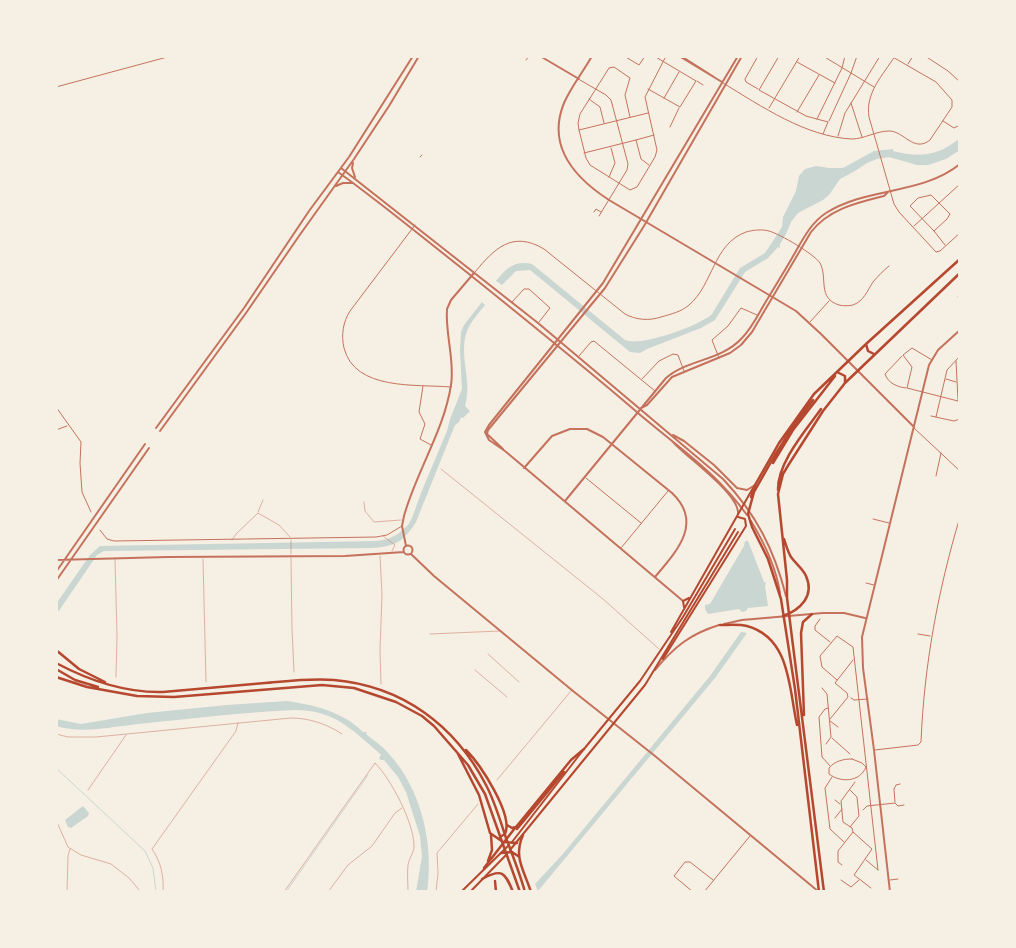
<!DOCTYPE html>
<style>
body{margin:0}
#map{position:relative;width:1016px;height:948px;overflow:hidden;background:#f6efe4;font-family:Ubuntu,sans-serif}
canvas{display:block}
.frame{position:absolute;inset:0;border:58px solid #f6efe4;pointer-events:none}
</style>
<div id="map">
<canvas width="1016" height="948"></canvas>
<div class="frame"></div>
</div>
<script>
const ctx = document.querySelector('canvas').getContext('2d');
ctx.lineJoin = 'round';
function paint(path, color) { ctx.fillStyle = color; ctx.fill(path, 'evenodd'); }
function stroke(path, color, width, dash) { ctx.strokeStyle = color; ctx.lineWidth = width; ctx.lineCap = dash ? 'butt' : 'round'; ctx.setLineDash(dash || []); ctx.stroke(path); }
paint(new Path2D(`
 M960,138V150L946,159L928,165H917L889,157L877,159L867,163L855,171L840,179L829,195L823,200L798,213L791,222L786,234L780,244V248L778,247L768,258L745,272L715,320L701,328L647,349L640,353L630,352L530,270L516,271L502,285L496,281C506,268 515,260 532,264L625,340C641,347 699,326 712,314L740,268L765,253L771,244L782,227L783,217L796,191L799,176L805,169L816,166L829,168H843L874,151L893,149V151C919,158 939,156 960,138Z
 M482,302L485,305C479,313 471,321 467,331C458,355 473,382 465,406L470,411L463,418L461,417L459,422L455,425L416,522C403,543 393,547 370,548L104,551L97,555L56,615V604L90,555L100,546L377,541L388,539L398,534L408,525L412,518L421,493L447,431L450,419L462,389L460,351L461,332L464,325Z
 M745,541H748L764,582L766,583L765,586L768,606L748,608L746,611L742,612L739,609L708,614L705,609V605L710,604L744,546Z
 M741,632L747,633L715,678L538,891L535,884L562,855L710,676Z
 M287,701C315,705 343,712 363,732H367L366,734C374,741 383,746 389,754C422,790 434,845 427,892H416L422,856L420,836L406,792L398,777L384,760H381L379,758L381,755L378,752C350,728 334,710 294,710C245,712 196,718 148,723C118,725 86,735 56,726V719L81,724L147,713L227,705Z
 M83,806L89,813L88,816L71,828L68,827L65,820Z`), '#c9d6d2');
stroke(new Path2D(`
 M56,768L145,851L153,868L156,892
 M286,892L368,775`), '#c9d6d2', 1);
stroke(new Path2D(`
 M441,469L603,599L659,649
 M364,502L365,511L374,522L401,520
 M258,512L263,500
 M383,536L395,545L392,551
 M232,540L236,534L258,513L279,525L290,537
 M291,540V554
 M380,556L382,594L380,650L381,684
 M291,558L292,629L294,672
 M115,559L117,636L116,677
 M203,559L206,682
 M430,634L500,631
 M488,654L519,682
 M475,670L507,697
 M56,734L68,737H96L291,718C309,718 327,724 342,734
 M497,780L571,691
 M88,790L126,735
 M56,820L68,847L81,855L111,864L129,878L141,892
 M67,892L68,856L70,849
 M163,892C164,876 161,862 152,849L236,731L238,723
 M284,892L375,763C391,779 414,823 414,846C414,853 409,858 408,865C407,873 408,883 408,892
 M328,892L348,865L372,846L395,813L402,808
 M436,892L438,873L437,853L478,804`), '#c5725c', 0.5);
stroke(new Path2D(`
 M420,157L422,155
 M958,297L960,298
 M946,379L956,382
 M820,619L815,626V630L830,642
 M837,680L822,667L820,656L837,636L853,647L878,870
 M822,688L827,694L831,737L826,744
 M828,708L825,709L819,717L822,757L830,766
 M830,719L848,697L847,693L835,683L853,660
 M830,721L838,727
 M832,738L850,754
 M852,759L862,763L866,767C860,782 841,783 829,774V768C835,761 843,759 852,759Z
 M832,777L825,788L830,829L844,842
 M850,790L857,797L859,816L850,827
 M835,800L840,804
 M835,818L842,809
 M853,832L852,828L843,822L841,801L855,782
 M866,860L878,870
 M842,865L838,862V851L853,832L872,849L854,875L871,888
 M841,880L851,887L859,880`), '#c5725c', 1);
stroke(new Path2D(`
 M624,56L639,65L645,56
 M758,56L745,79L746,82L758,89
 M779,56L759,90L806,116L828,122L823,134
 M823,56L874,87
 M895,56C883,75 865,93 869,117L894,204L899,212L936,252L940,251L960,233
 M925,56L948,71L960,82
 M526,60L529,56
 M797,62L835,83
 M908,64L913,56
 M580,80L606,95L611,100L628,164L627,170L599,216
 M697,81L703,85
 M723,83C761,106 806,137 852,139C864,139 876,131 889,131C904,131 914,153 930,140L952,107V100L936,82L891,56
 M56,87L171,56
 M648,89L680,107L696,81L654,56
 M664,98L679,72
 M589,99L600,107L604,123
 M851,103L862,137
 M769,108L800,56
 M797,112L819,75
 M630,117L625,95L630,78L614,67L609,68L580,114L578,123L579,130L586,158L590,165L630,190L637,187L655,157L657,150L645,97L666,56
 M817,119L842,68L845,56
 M829,121L851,73L857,56
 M943,121L954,128L960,125
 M670,127L679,108
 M579,130L648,113
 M838,136L845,113L880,56
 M584,153L636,140
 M649,165L641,159L636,140L654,135
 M609,177L615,163L611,148
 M960,207V213
 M594,212L596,209L601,212
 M415,225L350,311C343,322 341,335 344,348C355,391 416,384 451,387
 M914,226L960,184
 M934,231L910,206L918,198L931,195L950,214L947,219L934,231L945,245
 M475,272C494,249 512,230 544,249L625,314C636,320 649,321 661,317C671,314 681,312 689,305C713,285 713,244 746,232C753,230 762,229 769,231C780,234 814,254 820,263C828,278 817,298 839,305C843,306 849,306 853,305C864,301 867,291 873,282C878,276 883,271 889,266
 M512,302L524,289H529L550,308L539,322
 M810,322L829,301
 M579,356L591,342L594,341L655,391
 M902,356L885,374C888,383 897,387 906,388
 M719,358L712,340L728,326L741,308L757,315
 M932,360L912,348L903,355L912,367L907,388L958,401L960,405
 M956,361L958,400
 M642,379L659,361L673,354L678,355L684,371
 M423,386L419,412L425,424L420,439L431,445
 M56,407L81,442L80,463L82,492L91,512
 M931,416L954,421L960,419
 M936,417L947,370L960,356
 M914,428L960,471
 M56,430L67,426
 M936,476L941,453
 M586,478L641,523
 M873,519L889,523
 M100,530L107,539L114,541L376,537L387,535L402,526
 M621,548L668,491
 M866,583L874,585
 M918,634L930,636
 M851,698L854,700L868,699
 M875,750L918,745L921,742C924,666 938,590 960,517
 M895,802L894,789L896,785L900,784
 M863,810L867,806L895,803L898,806L904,805
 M890,880L898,879
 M693,892L674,876L685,862H690L713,880
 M704,892L750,836`), '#c5725c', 1);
stroke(new Path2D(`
 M540,56L579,79
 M592,56C583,72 571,87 564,103C546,147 575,178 609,200L796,311L821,334L914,427
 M679,56L722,82
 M681,56L714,77
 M353,163L352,168L355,177
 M341,168L538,323L723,479C756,514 774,549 786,596
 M338,172C381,203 422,237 464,270C520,315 576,360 631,407C673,444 714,469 747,515
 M336,186L343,183H353
 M641,408L647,405L672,377L730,353L741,345L752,332L811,232C829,209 856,203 884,196L888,192
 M156,428L244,308L309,211L349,157L413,56
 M160,431L246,313L299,236L354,159L389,106L419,56
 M673,435L684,441L714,465L737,488L747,490L755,485
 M672,441C686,457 740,494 738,514
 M503,449L487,434L488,430L605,288L644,226L742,56
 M524,468L552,436L570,429H587L603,437L672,493C704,523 676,552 655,577
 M565,501L666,378C688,359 721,361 742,338C752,328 758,315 765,303C775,286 786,269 796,251C804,237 812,222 826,213C866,187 922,195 960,164
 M751,521C765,544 776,567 780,593
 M403.5 550a4.5 4.5 0 1 1 9 0a4.5 4.5 0 1 1-9 0Z
 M406,546L402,526L404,516C416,472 444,431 451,385C455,360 445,334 447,309L451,300L474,273
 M411,554L434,576L573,691L655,756L819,892
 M56,560L167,557L345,556L404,552
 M56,572L145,444
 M56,581L149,448
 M683,601L505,451L489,440L485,432L489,425L603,283L738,56
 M724,624L742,620L823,613H844L865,618
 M655,670C674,647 690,634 719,625
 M890,892L874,750L863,668L862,637L929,365L938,350L960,330`), '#c5725c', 2);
stroke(new Path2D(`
 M684,607L683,601L689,598
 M671,632L753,488
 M663,659L746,526L745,519L738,517
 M512,842L584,749L640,681L683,617L735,529
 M510,850L645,685L738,532
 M461,892L509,845
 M470,892L507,854`), '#b5482f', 2);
stroke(new Path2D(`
 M866,344L868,351L874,354
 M837,372L845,376V383
 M813,400L794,425L775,455L754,492L748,514L752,527L768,559L781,599L795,689L819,892
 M773,463L793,430L835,376
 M778,490C777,463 806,430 821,409
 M751,497L755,485L779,443L814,394L866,344L960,259
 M783,616C800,610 815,596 806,576C803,569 796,564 791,557C788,552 786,545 784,539
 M720,625C729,625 739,624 747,626C791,638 789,690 797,725
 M804,715L801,633L803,622L812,614
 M824,892L787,598V580L778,494L783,474L789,464L823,411L845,383L960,273`), '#b5482f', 2.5);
stroke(new Path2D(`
 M56,650L79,669L105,682
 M56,663C90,681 125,693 163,692C197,689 231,686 265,683C288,681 311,678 334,680C402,686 455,725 486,785C495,802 500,820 506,838C513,856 520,874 525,892
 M56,669L75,680L98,687
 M56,677L87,687L137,696L174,697L322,685L354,688L396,702L422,716L434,726L468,765L485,794L520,892
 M466,750C480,764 514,815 505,834L500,837
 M458,754L479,795L490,833L503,842L517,843
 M507,825L512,828L516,827L571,760L584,749
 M517,829L564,772
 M523,835C513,857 524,870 531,892
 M501,853L512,852L518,856
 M488,861L492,850L491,835
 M484,868L515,828
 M482,879C502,868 505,872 513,892
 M495,881L496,892`), '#b5482f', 2.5);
</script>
